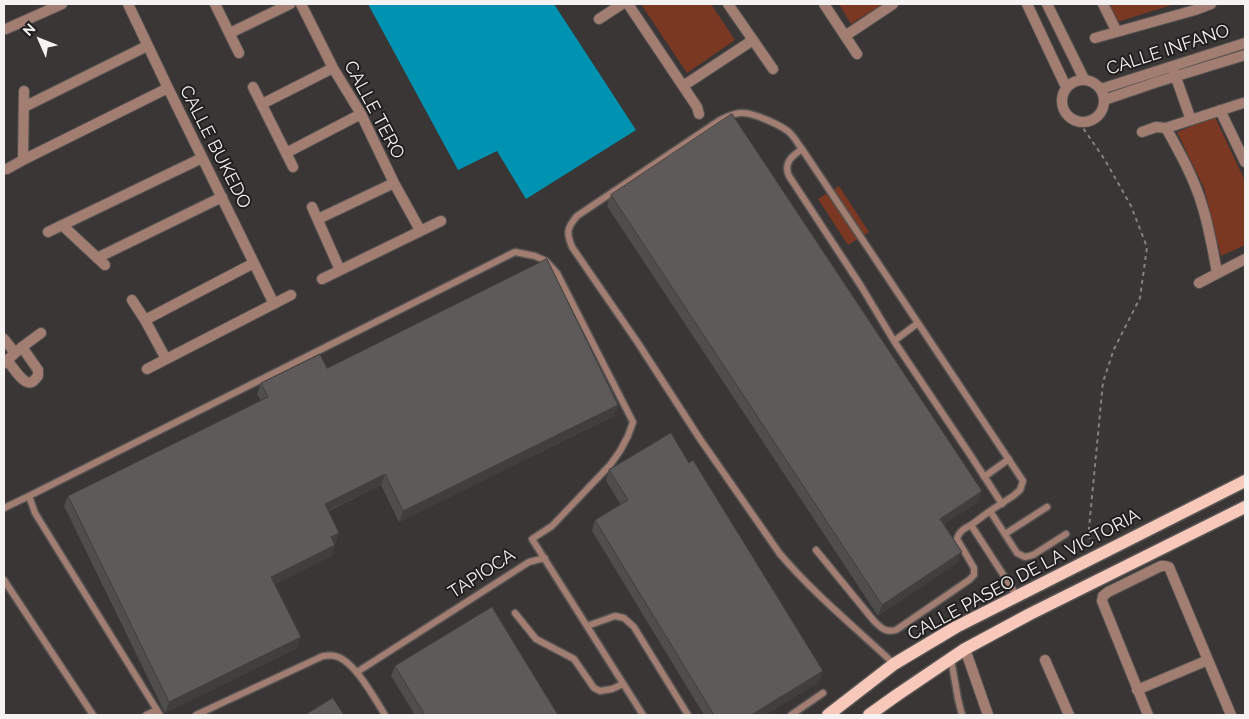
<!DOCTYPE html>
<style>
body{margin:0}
#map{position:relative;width:1249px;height:719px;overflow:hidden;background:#393635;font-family:Raleway,sans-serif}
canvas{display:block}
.frame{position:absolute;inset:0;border:5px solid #f5f3f2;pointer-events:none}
.north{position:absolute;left:15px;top:15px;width:50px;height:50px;-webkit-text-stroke:4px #201e1e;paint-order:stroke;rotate:314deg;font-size:14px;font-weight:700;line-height:20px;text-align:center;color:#f5f3f2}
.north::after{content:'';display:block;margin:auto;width:18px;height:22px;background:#f5f3f2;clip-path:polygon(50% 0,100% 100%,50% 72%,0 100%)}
</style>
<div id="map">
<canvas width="1249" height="719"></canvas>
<div class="frame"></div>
<div class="north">N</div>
</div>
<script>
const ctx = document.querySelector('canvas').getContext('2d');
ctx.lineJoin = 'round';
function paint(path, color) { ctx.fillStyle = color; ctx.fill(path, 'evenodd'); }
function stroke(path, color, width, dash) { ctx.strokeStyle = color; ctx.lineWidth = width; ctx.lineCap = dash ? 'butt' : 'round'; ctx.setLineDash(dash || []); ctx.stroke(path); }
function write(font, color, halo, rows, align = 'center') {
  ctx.font = font + ' Raleway,sans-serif'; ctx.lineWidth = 4; ctx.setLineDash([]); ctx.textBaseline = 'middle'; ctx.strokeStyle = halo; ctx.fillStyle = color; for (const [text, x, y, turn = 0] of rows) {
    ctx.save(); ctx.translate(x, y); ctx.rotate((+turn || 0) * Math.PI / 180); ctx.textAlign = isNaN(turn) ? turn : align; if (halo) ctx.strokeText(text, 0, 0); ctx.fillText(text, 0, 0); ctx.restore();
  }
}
paint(new Path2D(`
 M641,4H711L735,40L687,73Z
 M839,4H883L851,24Z
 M1109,4H1175L1117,22Z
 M1215,117L1245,181V245L1221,256L1204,188L1177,132Z
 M839,186L869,232L848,245L818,199Z`), '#7a3823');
paint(new Path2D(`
 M368,4H554L636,130L526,199L497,151L458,170Z`), '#0093b1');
const lane = new Path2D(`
 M802,149L918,323
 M894,341L861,286L789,176C783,163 792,156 802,149C798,144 795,138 790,133C783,126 754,113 743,113C735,112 727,117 720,120L577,216C567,228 566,232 572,247L638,343L700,439L780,554C814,594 856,628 894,664
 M984,477L1009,459
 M1002,504L969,453L894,341L918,323L1023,481L1020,490L1013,496L990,511L971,525L1017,596
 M4,508L29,496
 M990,511L1017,553L1025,557L1033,555L1066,534
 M1005,534L1047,507
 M816,550L874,621C881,628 886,633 896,630L969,580L974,575V568L957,539C959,531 964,529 971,525
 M4,580L93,715
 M515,613L536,639L574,659L594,688L600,691L612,689L623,684
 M587,626L615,616L624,618L634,627L688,715
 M951,659L958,699L962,715
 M357,672L529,562L545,558
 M146,715L157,710
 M160,715L35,513L29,496L515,252L535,256L546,261L557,273L633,422L628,436L620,451L610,465L552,526L532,539L643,715
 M196,715L323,656C326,656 331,655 335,656C354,660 375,699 385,715
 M791,715L823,693`);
const street = new Path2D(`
 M128,4L168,88L274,304
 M215,4L239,53
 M301,4L333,68L361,114L394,183L420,230
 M628,4L697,107L699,114
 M728,4L773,69
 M824,4L857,54
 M1027,4L1066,87
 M1047,4L1084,79
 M1103,4L1117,32
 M599,19L622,4
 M6,29L62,4
 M230,33L290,4
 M845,36L893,4
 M1095,38L1195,10L1211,4
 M1174,72L1191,120
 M1062 101a21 21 0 1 1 42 0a21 21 0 1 1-42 0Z
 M683,86L753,40
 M253,87L293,167
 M1101,89L1245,43
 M1104,100L1157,82L1245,55
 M262,104L333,68
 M24,107L147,46
 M1220,110L1245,162
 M1166,128C1180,153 1194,178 1202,205C1209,227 1213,250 1217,273
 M1142,132L1156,127L1166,128L1243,103
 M286,153L361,114
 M23,160L24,91
 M7,169L23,160L168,88
 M312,207L340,270
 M318,219L394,183
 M62,225L105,265
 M48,232L202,158
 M97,258L222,197
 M322,279L441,221
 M1199,283L1245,259
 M132,300L145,320L166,359
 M145,320L254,263
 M4,339L15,353
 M7,360C12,366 24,386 32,382C34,381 36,378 38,376V370L22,347
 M4,363L22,347L41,333
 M147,369L291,295
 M965,649L988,715
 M1045,660L1069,715
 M1137,690L1208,660
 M1148,715L1102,601L1103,596L1108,592L1161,566H1165L1169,567L1231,715`);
const primary = new Path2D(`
 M828,715L894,664L956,627L1245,481
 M869,715L897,695L965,649L1030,614L1245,507`);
stroke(lane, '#575453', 9);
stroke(street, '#575453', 12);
stroke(primary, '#575453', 15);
stroke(new Path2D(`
 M1079,122L1105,160L1131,206L1147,247L1140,298L1114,349L1103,382L1089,528L1090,546`), '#848180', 2, [4, 4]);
stroke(lane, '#a27d71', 6);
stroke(street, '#a27d71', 10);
stroke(primary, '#f8c9bb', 12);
paint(new Path2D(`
 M611,195L982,491L978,502L944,524L958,562L878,616L607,206Z
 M327,368L618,405L614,416L399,522L381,485L329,511L336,543L334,544L335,545L331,556L275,584L297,648L165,713L64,506L68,496L261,401L257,394L261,383Z
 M609,470L819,682L765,715H704L592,531L595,520L621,505L606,481Z
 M395,666L558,715H415L391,676Z`), '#504d4d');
paint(new Path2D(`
 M618,405L614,416L399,522L403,511Z
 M385,474L381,485L321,514L325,504Z
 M982,491L978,502L937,529L940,519Z
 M339,533L336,543L327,548L331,537Z
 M335,545L331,556L268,587L271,577Z
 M962,552L958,562L878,616L882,605Z
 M301,637L297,648L165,713L169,702Z
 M823,671L819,682L765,715H751Z`), '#413f3e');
const building = new Path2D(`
 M732,114L982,491L940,519L962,552L882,605L611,195Z
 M547,259L618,405L403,511L385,474L325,504L339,533L331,537L335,545L271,577L301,637L169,702L68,496L268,397L261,383L320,354L327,368Z
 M671,433L689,463L693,460L823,671L751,715H714L595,520L628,500L609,470Z
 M492,607L558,715H425L395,666Z
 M333,698L344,715H305Z`);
paint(building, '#5d5a59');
stroke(building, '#413f3e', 1);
write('18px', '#f5f3f2', '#201e1e', [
 ["CALLE INFANO",1168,50,-18],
 ["CALLE TERO",374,110,62],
 ["CALLE BUKEDO",215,147,63],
 ["TAPIOCA",482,574,-33],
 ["CALLE PASEO DE LA VICTORIA",1024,575,-28]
]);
</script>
